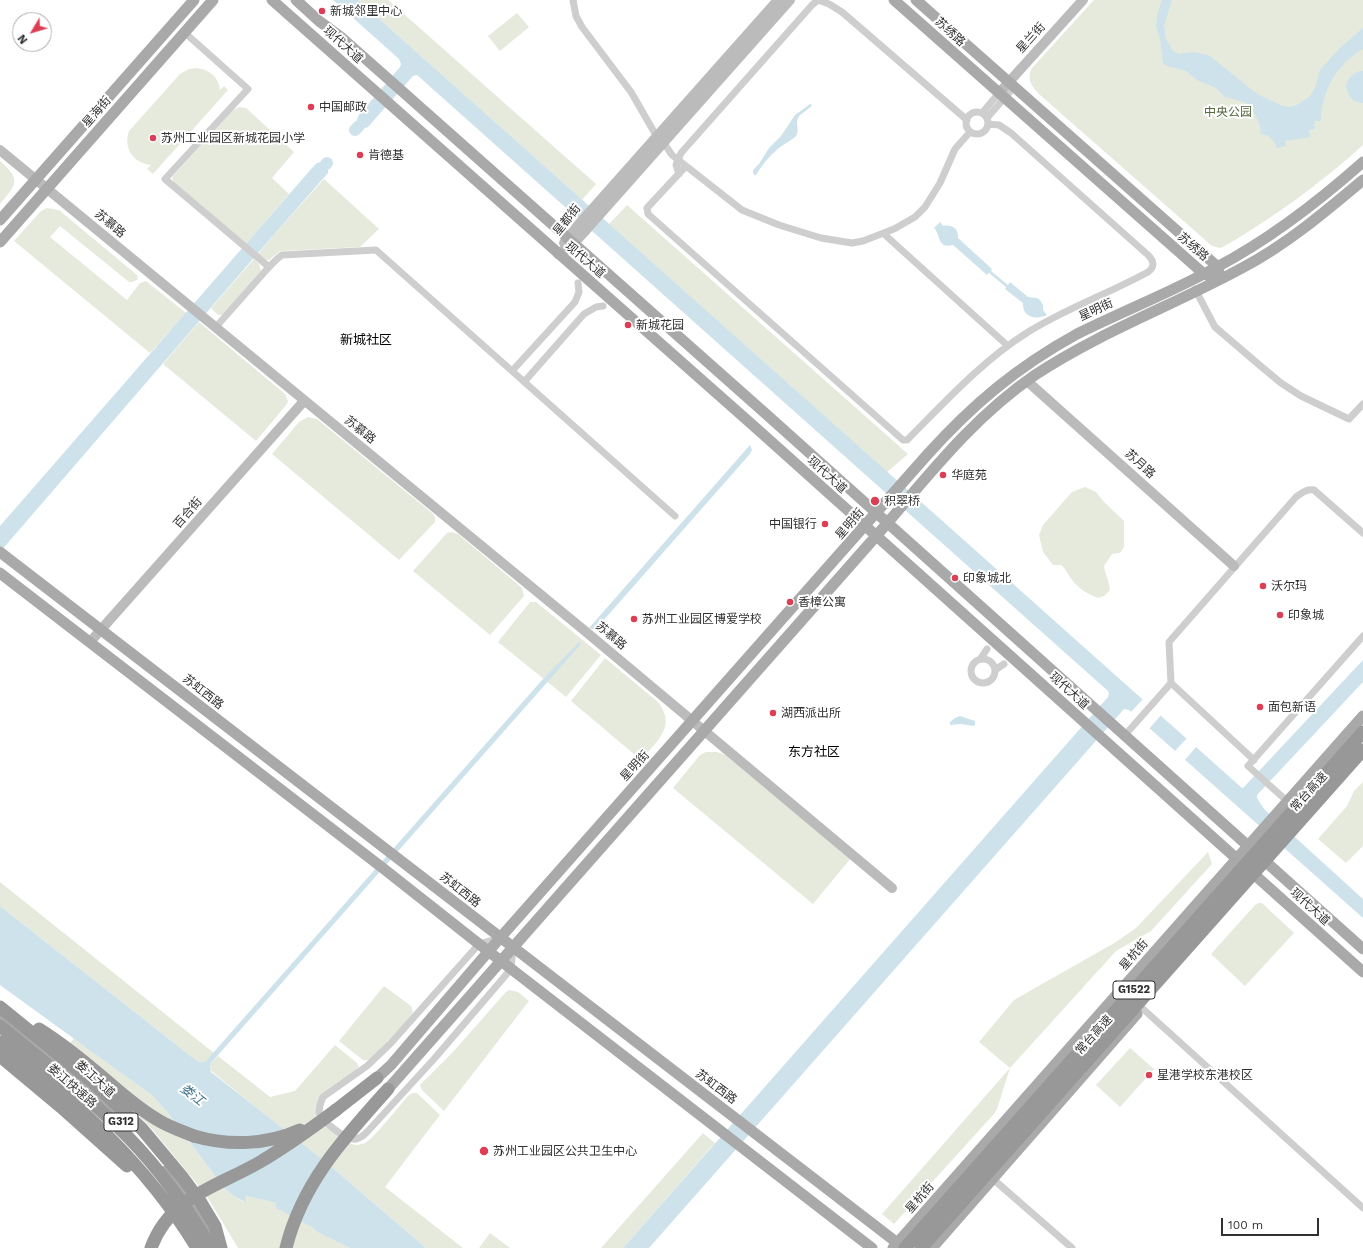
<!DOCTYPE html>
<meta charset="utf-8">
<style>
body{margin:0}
#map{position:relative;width:1363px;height:1248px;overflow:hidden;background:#fff;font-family:"Work Sans",sans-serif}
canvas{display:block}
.north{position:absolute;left:12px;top:12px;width:40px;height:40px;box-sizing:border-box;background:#fff;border:1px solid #adadad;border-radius:50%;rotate:232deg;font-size:11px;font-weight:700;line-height:16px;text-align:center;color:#313131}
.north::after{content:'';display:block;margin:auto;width:14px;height:18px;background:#dc3e55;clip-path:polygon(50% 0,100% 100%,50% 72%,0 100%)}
.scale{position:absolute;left:1221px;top:1218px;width:98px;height:18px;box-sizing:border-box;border:2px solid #313131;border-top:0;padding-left:5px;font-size:12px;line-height:14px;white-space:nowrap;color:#313131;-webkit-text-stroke:3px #fff;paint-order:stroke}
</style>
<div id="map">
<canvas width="1363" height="1248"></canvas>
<div class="north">N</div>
<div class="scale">100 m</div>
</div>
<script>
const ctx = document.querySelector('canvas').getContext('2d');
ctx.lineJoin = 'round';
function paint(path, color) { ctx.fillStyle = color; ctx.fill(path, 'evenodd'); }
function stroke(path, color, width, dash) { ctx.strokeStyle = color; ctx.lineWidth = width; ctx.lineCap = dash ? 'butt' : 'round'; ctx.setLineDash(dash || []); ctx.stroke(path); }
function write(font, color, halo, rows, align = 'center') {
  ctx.font = font + ' "Work Sans","Noto Sans SC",sans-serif'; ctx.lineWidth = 4; ctx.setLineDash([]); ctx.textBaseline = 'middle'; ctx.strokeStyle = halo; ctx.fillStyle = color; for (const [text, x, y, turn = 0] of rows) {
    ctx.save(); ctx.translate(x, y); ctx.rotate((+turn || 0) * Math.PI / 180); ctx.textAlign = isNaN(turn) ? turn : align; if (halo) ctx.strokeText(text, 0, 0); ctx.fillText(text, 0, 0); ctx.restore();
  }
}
paint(new Path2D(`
 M358,0H388L596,184L582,200Z
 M1094,0H1363V145C1320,184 1273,218 1223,247L1220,248L1212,246L1040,95C1032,87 1026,79 1032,68Z
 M517,13L529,27L500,51L488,36Z
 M196,68C209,69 219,77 220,90L224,86L228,90L153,174L147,169L151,165C133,163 123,148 129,131L180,74L189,69Z
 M239,107L246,108L294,152L272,178L289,194L245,245L174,183L172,178L173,176L233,110Z
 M0,161C22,180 16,185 0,204Z
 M324,179L379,229L360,247L280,251L269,260H264L258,254L277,231Z
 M627,205L908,454L887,472L609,224Z
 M47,208L59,210L137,275L138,279L133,282H129L60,226L50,237L127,300L140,283L146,281L186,313L150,353L14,241L41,211Z
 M254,259L259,264L261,271L222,315H218L211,308Z
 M199,322L285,394L288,401L287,404L256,441L163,364Z
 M308,417L317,419L432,513L435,517V522L399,560L272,454L299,422Z
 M1085,487L1096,492L1104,502L1124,521V547L1120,553L1112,554L1104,566C1105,574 1109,581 1110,590L1104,596L1098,598C1088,594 1079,589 1072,580C1068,575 1066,569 1061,565H1053L1043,552L1039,535L1043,525L1072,492Z
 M451,532L458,534L522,588L524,596L490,635L413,571L447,533Z
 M530,602H536L601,655L566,697L498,642Z
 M605,658L658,702C677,726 657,741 641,760L571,701Z
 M706,752H717L725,755L851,858L813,904L673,788L700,755Z
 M1363,782V846L1346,863L1318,839L1347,806L1354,791Z
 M1208,852L1212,864L1151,931L1116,951L1010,1068L997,1109L994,1114L894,1224L882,1214L1010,1068L979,1042L1014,1000L1116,942L1136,928Z
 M0,882L214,1053L205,1062L197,1061L0,906Z
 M1259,903H1262L1294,933L1245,986L1211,954L1255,905Z
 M384,986L411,1006L413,1012L406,1022L374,1055L368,1060H363L339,1041Z
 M509,990L518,992L529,1001L444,1111L422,1090L420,1085L453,1052L505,993Z
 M74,1038L153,1096L167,1112L225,1189L234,1196L244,1202L246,1196L276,1203L312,1227L317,1232L350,1248H238L206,1195L151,1128L137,1114L63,1053Z
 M335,1045L357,1063L359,1067L316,1107C324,1115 341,1139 350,1143C355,1146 360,1145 365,1143C377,1135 398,1107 409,1095L413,1093H417L440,1115L385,1187L463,1248H426L334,1169L308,1150L210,1070L211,1063L218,1056L270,1097L295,1091Z
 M1130,1048L1154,1069L1120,1107L1096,1085Z
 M703,1133L715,1143L623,1248H601Z
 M490,1233L510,1248H479Z`), '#e5eadd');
paint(new Path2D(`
 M333,0H358L1242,788L1244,787L1363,660V682L1257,795V798L1264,809L1363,899V918L1129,710L1124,709L649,1248H623L1108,697L1109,694L1108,691L417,75L413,76L368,127L365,128L359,126L357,120L358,116L400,67L401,64L399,59Z
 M1162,0H1172L1164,26L1166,39L1173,51L1179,54L1195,52L1210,56L1257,94L1283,106L1290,107L1297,105L1309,97L1315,88L1320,70L1340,48L1363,28V49C1337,64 1321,91 1321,121H1314L1315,129L1309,130L1310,137L1285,141L1286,146L1277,148C1274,140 1269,134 1260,134L1261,131L1259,123L1251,107L1244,102L1225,97L1216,88L1197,80L1186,71L1167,66L1163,63L1160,38L1156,27L1157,16Z
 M1360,71H1363V103C1353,103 1348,96 1346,87C1348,78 1352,74 1360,71Z
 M810,104L812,105C808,111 800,113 798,118C795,124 800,130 796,136C792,140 787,142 783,145C772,153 763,163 756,175H754L753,173V170L759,164L769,148L781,136L795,115Z
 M321,162C327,164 329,167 328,173L277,231L0,552V526L312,168L317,163Z
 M940,222L943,226C952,224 959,229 958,238L992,269L991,271L1008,285L1010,282L1028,297L1037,298L1040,300L1043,305V310L1047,315C1037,320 1022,318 1023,303L1005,289L1006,287L989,273L987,275L953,245C937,249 941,235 934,228Z
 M750,445L752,450L749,455L595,630L589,628Z
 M579,642L581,644L211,1063L210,1069L211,1072L334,1169L426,1248H350L317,1232L312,1227L276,1208V1203L246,1196L245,1202L234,1196L225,1189L167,1112L153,1096L0,985V906L197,1061L205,1062L543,679Z
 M960,716L975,721V725L973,726L961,724L950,725V722L955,718Z`), '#cde2eb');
paint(new Path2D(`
 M1144,698L1162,714L1148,730L1130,713Z
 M1188,737L1197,746L1184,761L1174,752Z`), '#fff');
stroke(new Path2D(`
 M355,130L359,126
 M326,164L327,163`), '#cde2eb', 12);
stroke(new Path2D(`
 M573,0L576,16L582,27L631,92L657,137L663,142L672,155L742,210L779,225L821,238L852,243L863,241L894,229L915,217L925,207L940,183L955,149L970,132
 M184,32L248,89L165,179L269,267
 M966 123a11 11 0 1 1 22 0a11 11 0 1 1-22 0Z
 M982,113L999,93
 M987,118L1014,87
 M685,167L647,208L648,214L903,440H907C944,403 981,362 1025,334C1064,309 1108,294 1148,272C1155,267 1154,261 1148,255L1011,133L999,125L988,124
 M679,174L676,165L681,153L812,5L818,0L829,4L842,12L967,120
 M884,234L1008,346
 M1195,289L1215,327L1257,363L1281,383L1301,396L1349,419L1363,404
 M215,328L269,267L277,259L282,255L376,250L675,516
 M512,371L575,302L579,292L578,283
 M524,382L584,314L596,307L603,306
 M981,658L987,649
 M971 671a12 12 0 1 1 24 0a12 12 0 1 1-24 0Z
 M995,670L1004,664
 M1125,735L1171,683
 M1254,760L1171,683L1169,642L1296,497C1302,493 1306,489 1314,490L1363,533
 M1287,801L1248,766L1363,636
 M498,939L479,944L391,1043L367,1066L323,1097L320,1105L319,1112C322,1121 346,1141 356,1139C361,1138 364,1135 367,1132L434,1059L511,969L513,948
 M1142,1008L1363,1208
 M993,1179L1072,1248`), '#cecece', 7);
stroke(new Path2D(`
 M999,93L1083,0
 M0,150L585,631L892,888
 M564,243L579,224L778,0
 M558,254L573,244L586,230L790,0
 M1027,381L1234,566
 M90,642L304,401`), '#bbb', 10);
stroke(new Path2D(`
 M272,0L756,428L1363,972
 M296,0L319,21L342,38L403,92L766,414L1363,949
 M894,0L1204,274L1210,276
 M916,0L1218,267L1219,273
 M0,220L194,0
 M0,242L213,0
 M0,552L904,1248
 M0,573L384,869L479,944L872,1248
 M0,1017L66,1070L118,1119
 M377,1078L391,1065L500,938L927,455C973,404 1017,367 1077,334C1123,311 1172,292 1217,267C1270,239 1318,202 1363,162
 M388,1089L870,543C922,484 969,420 1035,375C1100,332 1174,305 1242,268C1286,245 1325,212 1363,180
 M166,1171L196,1211L217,1244
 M893,1248L1363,716
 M932,1248L1137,1014`), '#a9a9a9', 11);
stroke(new Path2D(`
 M0,1007L95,1084L142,1129L183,1178L200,1201L215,1226L221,1248
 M0,1026C44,1062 89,1097 129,1138C161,1171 188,1209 211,1248
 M39,1029C63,1044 85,1062 107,1081C123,1095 139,1109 158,1120C169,1127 182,1131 194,1136
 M0,1042C78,1105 144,1161 197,1248
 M0,1056L61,1107L127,1166
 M336,1110L377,1078`), '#989898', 13);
stroke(new Path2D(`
 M194,1136C228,1146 267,1145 300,1130
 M151,1248C170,1196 217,1187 260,1162C287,1146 312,1128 336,1110
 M286,1248C302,1183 344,1138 388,1089
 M905,1248L1363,732
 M921,1248L1363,750`), '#989898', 13);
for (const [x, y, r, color] of [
 [322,11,4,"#dc3e55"],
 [311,107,4,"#dc3e55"],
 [153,138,4,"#dc3e55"],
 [360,155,4,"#dc3e55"],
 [628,325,4,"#dc3e55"],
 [943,475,4,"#dc3e55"],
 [875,501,5,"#dc3e55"],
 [825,524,4,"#dc3e55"],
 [955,578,4,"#dc3e55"],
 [1263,586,4,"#dc3e55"],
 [790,602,4,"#dc3e55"],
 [1280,615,4,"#dc3e55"],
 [634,619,4,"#dc3e55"],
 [1260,707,4,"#dc3e55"],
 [773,713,4,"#dc3e55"],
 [1149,1075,4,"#dc3e55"],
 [484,1151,5,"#dc3e55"]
]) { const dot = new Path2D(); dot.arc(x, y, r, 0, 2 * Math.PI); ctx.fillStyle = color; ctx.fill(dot); stroke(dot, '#fff', 1.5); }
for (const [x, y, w] of [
 [1134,990,42],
 [121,1122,34]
]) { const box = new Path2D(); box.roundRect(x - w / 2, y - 9, w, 18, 3); ctx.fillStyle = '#fff'; ctx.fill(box); stroke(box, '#313131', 1); }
write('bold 11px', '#313131', null, [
 ["G1522",1134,990],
 ["G312",121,1122]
]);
write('12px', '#313131', '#fff', [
 ["新城邻里中心",330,11],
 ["中国邮政",319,107],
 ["苏州工业园区新城花园小学",161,138],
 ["肯德基",368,155],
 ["新城花园",636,325],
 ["华庭苑",951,475],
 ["积翠桥",884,501],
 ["中国银行",817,524,"right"],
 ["印象城北",963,578],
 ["沃尔玛",1271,586],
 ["香樟公寓",798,602],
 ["印象城",1288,615],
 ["苏州工业园区博爱学校",642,619],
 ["面包新语",1268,707],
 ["湖西派出所",781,713],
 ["星港学校东港校区",1157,1075],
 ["苏州工业园区公共卫生中心",493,1151]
], 'left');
write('12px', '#313131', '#fff', [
 ["苏绣路",950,32,42],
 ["星兰街",1031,38,-48],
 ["现代大道",343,45,42],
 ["星海街",97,112,-49],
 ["星都街",567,220,-51],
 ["苏慕路",110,224,40],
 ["苏绣路",1193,247,41],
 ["现代大道",585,260,41],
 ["星明街",1096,310,-25],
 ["苏慕路",360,430,39],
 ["苏月路",1140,464,42],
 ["现代大道",827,475,42],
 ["百合街",188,513,-49],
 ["星明街",850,524,-49],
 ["苏慕路",611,636,40],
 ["现代大道",1069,691,42],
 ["苏虹西路",203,692,38],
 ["星明街",635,766,-48],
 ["常台高速",1309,792,-48],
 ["苏虹西路",460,890,38],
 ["现代大道",1310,907,42],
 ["星杭街",1134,955,-49],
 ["常台高速",1094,1035,-48],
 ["娄江大道",95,1079,42],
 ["娄江快速路",72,1086,41],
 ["苏虹西路",716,1087,37],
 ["星杭街",920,1198,-49]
]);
write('12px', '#576b40', '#fff', [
 ["中央公园",1228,112]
]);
write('13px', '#000', '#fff', [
 ["新城社区",366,340],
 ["东方社区",814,752]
]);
write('italic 13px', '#42778f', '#fff', [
 ["娄江",192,1095,38]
]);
</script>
